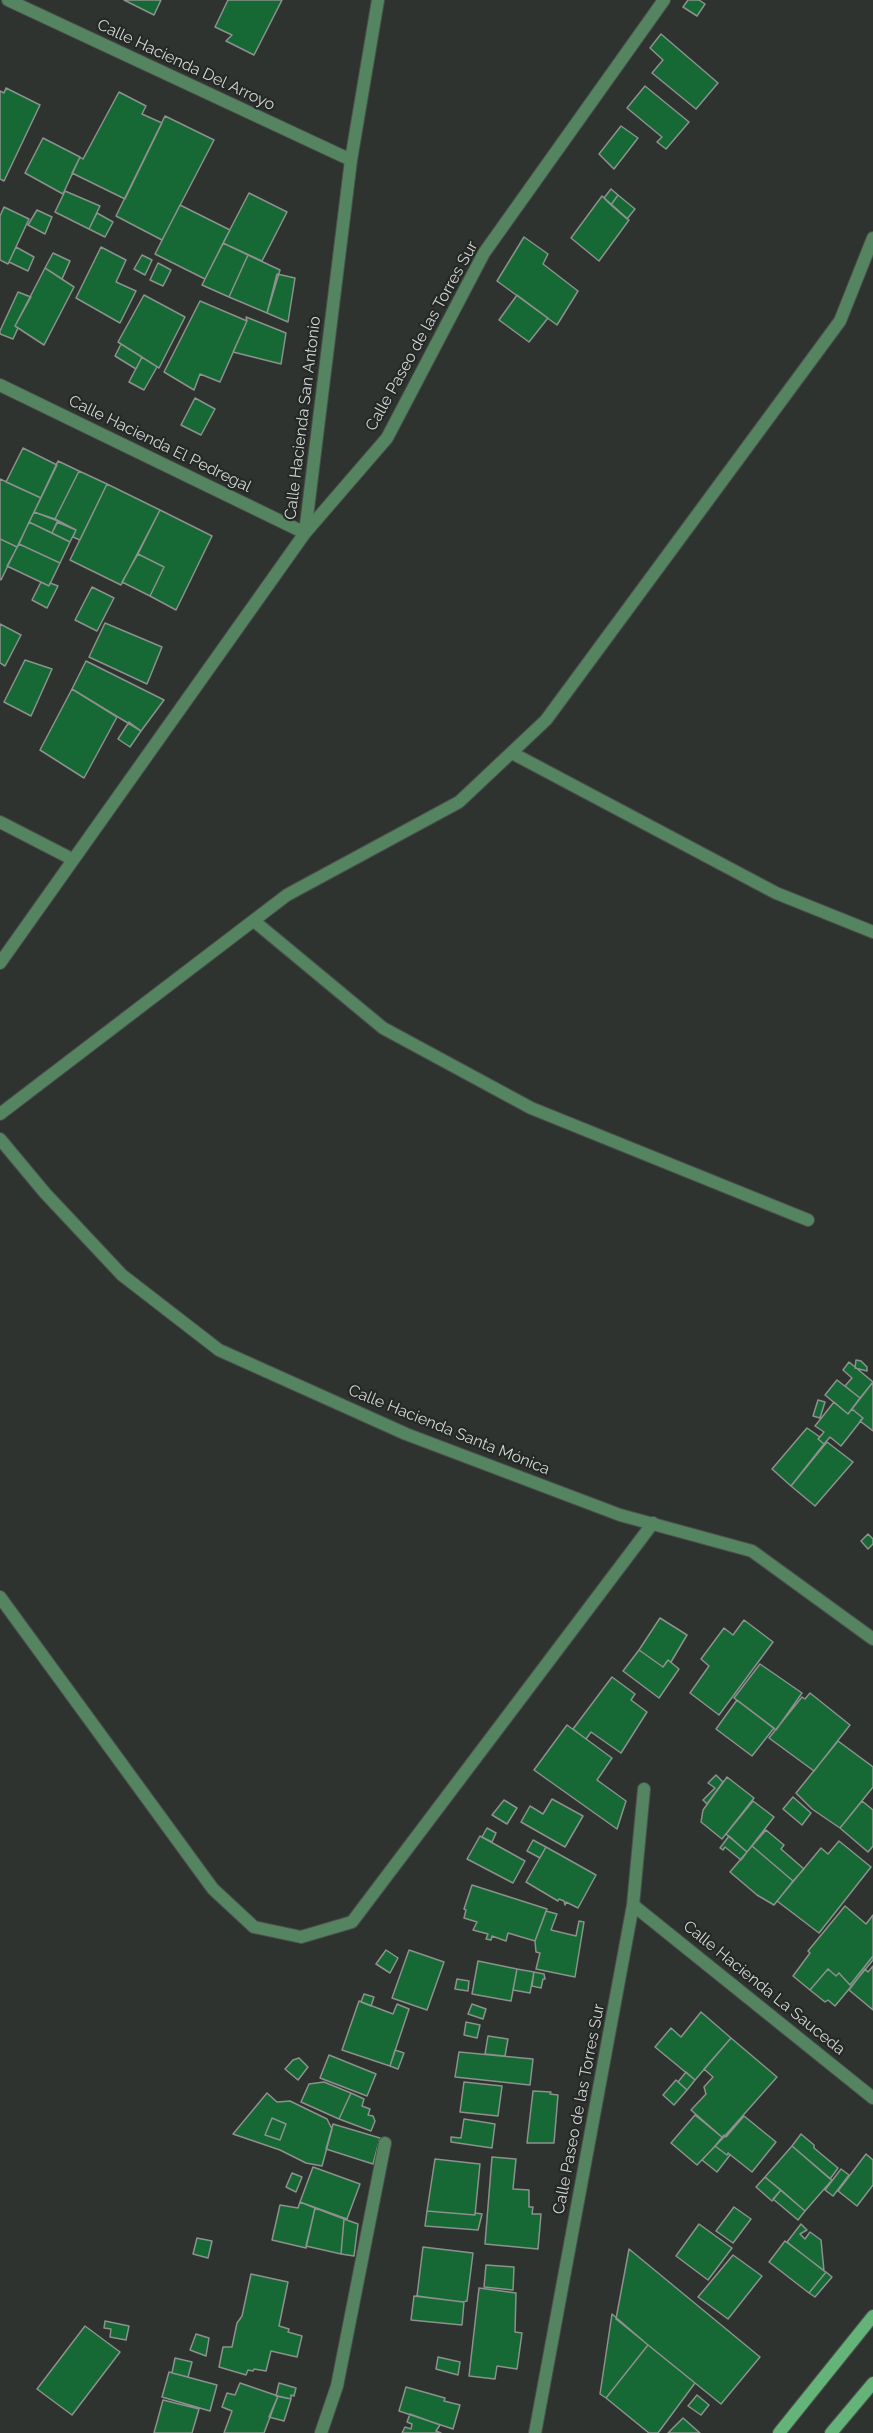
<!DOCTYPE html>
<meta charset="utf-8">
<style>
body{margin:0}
canvas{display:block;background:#2f3330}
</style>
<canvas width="873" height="2433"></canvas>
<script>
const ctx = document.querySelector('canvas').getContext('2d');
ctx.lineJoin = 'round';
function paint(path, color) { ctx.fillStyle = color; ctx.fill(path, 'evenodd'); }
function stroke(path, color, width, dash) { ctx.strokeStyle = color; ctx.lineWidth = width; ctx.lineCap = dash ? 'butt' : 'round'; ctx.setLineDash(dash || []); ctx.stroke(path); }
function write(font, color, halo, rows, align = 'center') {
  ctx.font = font + ' Raleway,sans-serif'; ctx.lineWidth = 4.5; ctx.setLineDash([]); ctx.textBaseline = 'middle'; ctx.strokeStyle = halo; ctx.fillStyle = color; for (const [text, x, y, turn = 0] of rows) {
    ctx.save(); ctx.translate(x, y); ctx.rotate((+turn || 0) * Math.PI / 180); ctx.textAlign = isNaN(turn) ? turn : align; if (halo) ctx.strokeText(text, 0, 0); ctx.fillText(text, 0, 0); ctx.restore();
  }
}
const building = new Path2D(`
 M124,0H161L154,15Z
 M228,0H282L254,55L226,41L232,35L215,27Z
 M688,0H699L705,4L697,16L683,7Z
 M661,34L718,83L696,109L652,73L663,60L650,48Z
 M645,86L689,122L666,149L657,142L662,137L627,108Z
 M6,88L40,105L4,181L0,179V91L4,93Z
 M119,92L146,106L142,114L162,123L125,199L72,173L80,157L83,159Z
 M165,116L214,140L162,240L116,216Z
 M621,126L638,138L614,169L599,154Z
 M43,138L80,157L63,194L25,173Z
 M611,189L618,195L611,205L604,198Z
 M65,191L100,206L89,229L55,212Z
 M249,193L287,212L262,261L223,243Z
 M618,195L635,209L627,219L611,205Z
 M602,196L629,220L599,261L571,238Z
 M180,205L230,230L205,279L155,254Z
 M4,207L29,219L8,264L0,260V216Z
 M37,210L52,217L45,234L28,225Z
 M97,213L113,222L105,237L89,229Z
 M524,237L548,254L543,264L578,291L557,325L497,281Z
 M223,243L248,255L229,297L202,285Z
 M16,247L34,257L28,271L9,262Z
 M101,247L126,260L116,282L136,291L120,323L76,298Z
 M53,253L70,261L62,279L45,268Z
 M142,255L152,260L145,275L134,269Z
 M248,255L280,270L267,313L229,297Z
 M158,263L171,270L163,286L150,280Z
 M45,268L74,287L44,345L15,326Z
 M277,274L295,278L288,322L267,313Z
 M18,292L31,297L15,326L18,328L13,339L0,334V331Z
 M144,295L185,317L159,368L118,342Z
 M517,295L548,318L529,342L499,320Z
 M200,301L247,321L220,382L200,374L194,390L164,372Z
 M246,317L286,333L281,364L233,352L247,321Z
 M121,344L142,357L136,369L115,356Z
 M142,357L157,367L144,390L129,382Z
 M195,398L215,409L201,435L181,425Z
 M23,448L57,465L41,498L6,482Z
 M58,461L79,471L55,519L34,512Z
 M79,471L107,484L80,540L73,537L76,530L55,519Z
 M0,479L41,498L17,547L0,539Z
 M107,484L160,510L121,585L70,560Z
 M160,510L212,536L176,610L150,596L164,567L138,554Z
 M34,512L58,521L52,533L29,522Z
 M29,522L70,542L60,563L19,544Z
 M57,522L76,530L70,542L52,533Z
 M0,539L17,547L1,580L0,579Z
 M19,544L60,563L49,586L7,566Z
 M138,554L164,567L150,596L122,582Z
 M41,582L49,586L50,583L58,586L47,608L32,600Z
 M92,587L114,598L97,631L75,620Z
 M105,623L162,647L147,684L89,657Z
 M0,624L21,635L5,666L0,663Z
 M25,660L52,669L31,716L4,702Z
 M86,661L164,700L141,731L72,689Z
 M72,689L117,717L84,778L40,750Z
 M129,722L141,731L130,747L118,739Z
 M856,1360L861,1361L867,1367V1371L855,1368Z
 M849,1362L873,1382L860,1398L845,1386L852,1378L843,1370Z
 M837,1380L860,1398L848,1414L825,1395Z
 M873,1382V1431L860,1421L863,1418L852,1409Z
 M818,1400L825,1402L820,1418L813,1416Z
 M834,1402L848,1414L852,1409L863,1418L841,1446L830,1437L824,1444L818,1439L824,1432L815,1426Z
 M807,1428L820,1437L818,1439L824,1444L791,1486L772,1469Z
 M827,1442L853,1462L815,1506L791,1486Z
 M868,1534L873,1539V1544L868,1549L861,1541Z
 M660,1618L687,1635L671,1662L668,1660L663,1667L639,1650Z
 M744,1620L773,1642L719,1715L690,1693L709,1666L701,1659L724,1628L733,1635Z
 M639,1650L663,1667L668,1660L679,1669L659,1698L623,1671Z
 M760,1664L802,1693L776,1730L734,1698Z
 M612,1677L635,1694L631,1700L647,1712L621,1753L591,1732L586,1739L573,1729Z
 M810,1693L850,1725L814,1771L769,1738L802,1697L805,1699Z
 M737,1700L774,1728L752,1756L716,1729Z
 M567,1725L612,1758L597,1780L626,1801L617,1829L534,1770Z
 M838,1741L873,1767V1787L840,1828L812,1809L796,1793Z
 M716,1775L723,1782L707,1804L703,1800L715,1788L708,1783Z
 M727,1777L754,1798L722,1839L701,1822L703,1810Z
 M793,1797L811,1813L802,1825L783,1809Z
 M552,1799L583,1816L565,1847L521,1822L530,1806L543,1814Z
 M504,1800L517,1808L507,1824L492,1815Z
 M753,1801L774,1817L747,1852L726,1834Z
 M862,1801L873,1810V1846L868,1852L840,1828Z
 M487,1828L496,1833L492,1842L482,1837Z
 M766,1830L784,1845L781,1849L804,1869L793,1881L752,1846Z
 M480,1836L525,1861L513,1883L467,1859Z
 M729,1836L747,1852L741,1860L725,1847L723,1850L720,1848Z
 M533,1840L546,1847L540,1858L527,1851Z
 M839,1841L871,1867L819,1933L777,1901L821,1848L828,1854Z
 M752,1846L793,1881L774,1905L757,1895L730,1872Z
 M546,1847L596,1875L578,1908L566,1902L565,1905L564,1901L559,1899L558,1901L526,1882Z
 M472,1885L547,1909L535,1941L508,1933L506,1941L492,1936L491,1940L486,1939L488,1934L473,1930L477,1922L464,1918L466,1910L464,1909Z
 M845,1906L866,1924L873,1915V1956L850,1985L839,1973L836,1976L828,1969L810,1990L793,1976L810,1953L808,1951Z
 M546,1911L557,1914L551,1930L576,1936L579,1921L584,1922L575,1977L536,1969L540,1953L536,1952L535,1941Z
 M386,1950L398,1958L390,1973L376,1964Z
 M409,1950L444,1962L427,2010L392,1998Z
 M873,1956V1960L835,2006L828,2000L825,2002L810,1990L828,1969L836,1976L839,1973L850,1985Z
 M478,1961L517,1969L511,2001L472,1994Z
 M873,1966V2010L849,1990L865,1969L868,1972Z
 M517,1969L534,1972L530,1993L513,1990Z
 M534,1972L544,1974L545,1979H543L541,1988L532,1986Z
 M457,1979L469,1981L468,1991L455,1989Z
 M364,1994L374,1997L371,2006L361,2002Z
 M359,2001L393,2014L397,2004L409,2009L390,2066L342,2050Z
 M472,2004L486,2009L483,2019L468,2014Z
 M701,2012L731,2038L695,2080L655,2047L671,2028L681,2037Z
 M466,2022L480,2025L477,2038L464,2035Z
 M488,2036L508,2039L505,2056L485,2054Z
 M731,2038L777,2077L723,2138L691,2110L706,2094L704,2087L713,2077L704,2069Z
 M395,2050L404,2053L398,2069L390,2066Z
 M459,2052L533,2059L530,2085L455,2077Z
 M329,2055L376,2074L367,2096L320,2078Z
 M299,2058L308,2067L298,2080L285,2069L293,2060Z
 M686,2072L695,2080L687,2090L678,2082Z
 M676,2080L687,2090L674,2105L663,2095Z
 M324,2082L351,2093L339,2119L301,2102L309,2084Z
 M464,2082L502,2086L498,2116L460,2112Z
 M533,2091L551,2092L550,2094L558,2095L554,2143H527Z
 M267,2093L277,2102L290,2101L327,2119L332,2129L322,2166L306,2163L280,2150L233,2134ZM272,2118L286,2124L280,2140L265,2135Z
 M351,2093L364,2099L362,2106L370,2109L368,2115L373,2116L375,2121L371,2131L339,2119Z
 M695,2115L723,2138L697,2165L671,2143Z
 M744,2116L776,2142L752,2172L728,2153L727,2155L715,2146L724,2135L726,2137Z
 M272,2118L286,2124L280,2140L265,2135Z
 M464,2119L495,2124L492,2148L451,2142V2137L461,2138Z
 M333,2124L380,2138L373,2164L326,2149Z
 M801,2134L814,2145V2148L838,2168L830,2179L792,2146Z
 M715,2146L727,2155L728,2153L730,2155L717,2172L702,2160Z
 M792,2146L832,2180L805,2211L765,2177Z
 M866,2154L873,2160V2185L857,2206L838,2191Z
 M492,2157L516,2159L513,2189L529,2190V2207H533L532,2214H541L538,2249L485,2244Z
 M435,2159L480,2164L475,2215L427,2211Z
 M313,2167L360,2184L347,2219L300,2202Z
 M841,2169L849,2175L833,2196L825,2190Z
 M292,2173L302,2177L296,2192L286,2187Z
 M765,2177L781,2190L772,2201L756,2187Z
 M781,2190L805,2211L798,2220L773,2199Z
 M300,2202L315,2208L306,2248L272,2240L280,2205L298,2208Z
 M734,2207L751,2219L733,2243L716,2231Z
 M315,2208L344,2219L341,2254L306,2246Z
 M427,2211L475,2215V2213L482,2214L478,2230L425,2226Z
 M344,2219L358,2224L354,2256L341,2254Z
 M699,2224L732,2248L708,2280L676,2256Z
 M801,2224L807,2230L800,2234L805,2239L810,2232L821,2240L824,2271L787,2242Z
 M197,2238L212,2241L208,2258L193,2254Z
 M785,2241L826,2272L809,2293L769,2262Z
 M423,2247L473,2253L467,2301L463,2302L417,2296Z
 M629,2249L760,2357L721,2404L616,2319Z
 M733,2255L762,2276L728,2319L698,2297Z
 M486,2265L514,2267L513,2290L484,2287Z
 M826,2272L832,2277L815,2297L809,2293Z
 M251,2274L288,2282L279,2326L289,2329L288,2332L302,2336L297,2357L271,2351L266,2371L254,2369L253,2371L248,2370L246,2375L219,2367L223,2347H232L237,2323L242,2316Z
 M479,2288L516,2293L515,2332L522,2333L517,2369L497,2366L495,2379L469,2376Z
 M414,2296L464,2302L462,2325L411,2320Z
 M612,2314L648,2345L606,2398L600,2394Z
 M105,2321L129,2326L126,2340L110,2337L111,2329L104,2328Z
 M85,2326L120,2352L72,2415L37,2389Z
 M196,2334L209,2338L206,2356L190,2350Z
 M648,2345L695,2383L658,2433H649L606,2398Z
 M438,2357L460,2362L458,2375L436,2369Z
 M175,2358L192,2362L188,2377L172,2373Z
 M169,2372L217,2385L210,2411L162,2397Z
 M240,2383L278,2396L264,2433H224L232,2411L222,2407L227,2393L235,2395Z
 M279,2383L296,2388L294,2396L291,2395V2399L276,2396Z
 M406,2387L445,2398L444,2401L460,2405L453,2429L399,2411Z
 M697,2395L709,2405L701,2415L688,2406Z
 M278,2396L291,2399L284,2421L269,2417Z
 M163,2400L199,2409L192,2433H154Z
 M410,2414L440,2425L436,2431L441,2433H402L405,2427L411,2429L412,2424L407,2422Z
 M683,2418L700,2433H668Z`);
paint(building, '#166834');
stroke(building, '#8c918d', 1.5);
const street = new Path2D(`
 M8,0L351,160
 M0,385L305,533L387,438L484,253L664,0
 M512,753L776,893L873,932
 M0,822L72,859
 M254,921L383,1028L531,1108L808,1220
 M0,963L305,533L351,160L378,0
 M0,1114L287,895L459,802L546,720L840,321L873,238
 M0,1139L45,1193L122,1275L219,1350L406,1434L620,1515L752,1551L873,1639
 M0,1597L213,1889L254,1927L301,1937L352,1922L653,1523
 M633,1905L873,2098
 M321,2433L337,2386L385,2143
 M535,2433L633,1905L644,1789`);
const secondary = new Path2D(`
 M779,2433L873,2316
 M831,2433L873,2383`);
stroke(street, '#4c504d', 14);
stroke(secondary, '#4c504d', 14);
stroke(street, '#558560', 12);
stroke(secondary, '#64b479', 12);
write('16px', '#d1d4d2', '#252926', [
 ["Calle Hacienda Del Arroyo",186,65,25],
 ["Calle Paseo de las Torres Sur",422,336,-61],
 ["Calle Hacienda San Antonio",303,418,-83],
 ["Calle Hacienda El Pedregal",160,444,26],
 ["Calle Hacienda Santa Mónica",449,1430,22],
 ["Calle Hacienda La Sauceda",764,1988,39],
 ["Calle Paseo de las Torres Sur",579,2109,-79]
]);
</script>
